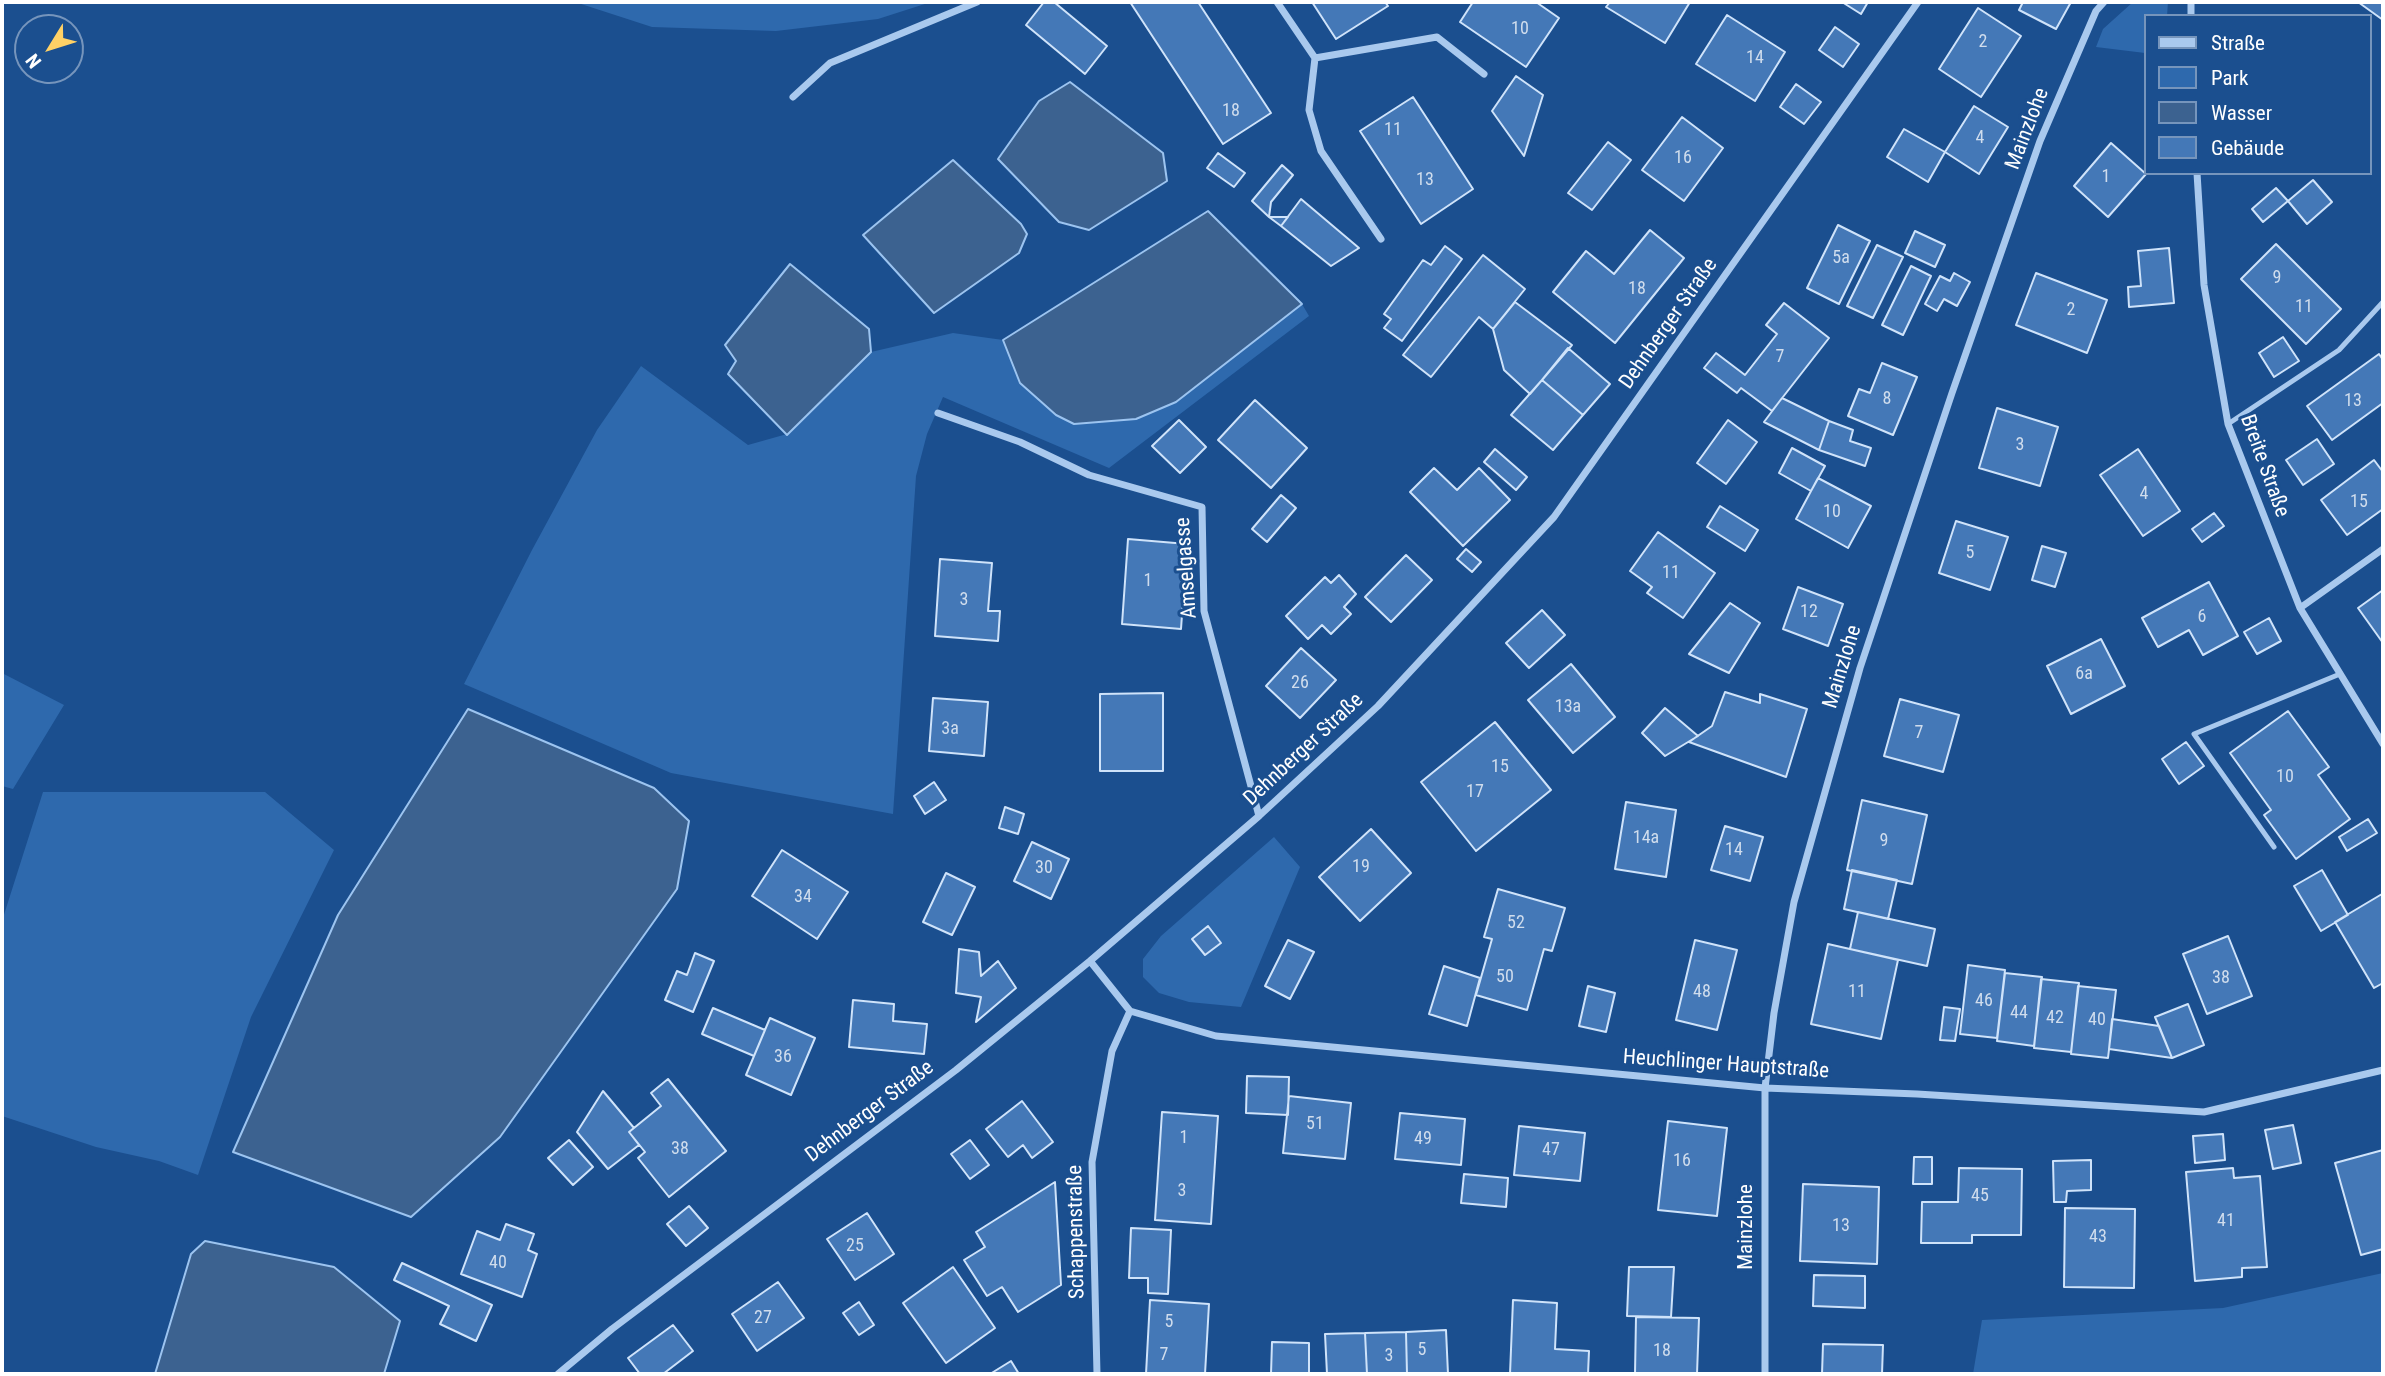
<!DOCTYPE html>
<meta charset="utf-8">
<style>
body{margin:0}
#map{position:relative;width:2385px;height:1376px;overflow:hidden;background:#1b4f8f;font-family:"Roboto Condensed",sans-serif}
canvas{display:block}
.frame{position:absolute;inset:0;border:4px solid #fff;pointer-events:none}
.legend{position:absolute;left:2144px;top:14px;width:228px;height:161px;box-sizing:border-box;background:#1b4f8f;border:2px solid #7695bc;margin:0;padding:9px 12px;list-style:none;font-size:21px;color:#fff}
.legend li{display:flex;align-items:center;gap:14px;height:35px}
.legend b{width:35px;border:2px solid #7695bc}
.north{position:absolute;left:14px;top:14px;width:70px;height:70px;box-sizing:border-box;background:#1b4f8f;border:2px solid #7695bc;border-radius:50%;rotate:232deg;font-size:19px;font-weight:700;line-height:28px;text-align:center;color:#fff}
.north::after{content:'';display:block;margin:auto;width:24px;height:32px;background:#ffd166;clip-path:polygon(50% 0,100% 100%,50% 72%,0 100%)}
</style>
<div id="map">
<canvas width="2385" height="1376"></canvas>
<div class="frame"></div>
<ul class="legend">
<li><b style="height:9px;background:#a9c9ee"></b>Straße</li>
<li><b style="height:19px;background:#2e69ad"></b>Park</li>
<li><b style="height:19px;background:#3c6290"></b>Wasser</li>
<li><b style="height:19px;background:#4478b7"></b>Gebäude</li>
</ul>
<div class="north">N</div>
</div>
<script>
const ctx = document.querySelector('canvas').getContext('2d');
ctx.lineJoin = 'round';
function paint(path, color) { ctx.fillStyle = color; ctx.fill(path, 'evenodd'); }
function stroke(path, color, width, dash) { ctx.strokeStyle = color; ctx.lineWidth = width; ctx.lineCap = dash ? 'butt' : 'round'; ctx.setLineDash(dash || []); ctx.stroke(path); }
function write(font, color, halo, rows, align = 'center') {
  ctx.font = font + ' "Roboto Condensed",sans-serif'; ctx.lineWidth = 6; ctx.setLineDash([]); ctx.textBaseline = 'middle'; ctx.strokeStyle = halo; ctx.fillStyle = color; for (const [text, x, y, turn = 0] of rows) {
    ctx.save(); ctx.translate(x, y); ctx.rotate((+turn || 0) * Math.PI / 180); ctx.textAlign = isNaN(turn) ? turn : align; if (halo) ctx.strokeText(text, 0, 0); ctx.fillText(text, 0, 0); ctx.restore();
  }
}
paint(new Path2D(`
 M575,2H931L878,19L776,31L652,27Z
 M2133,2H2168L2167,16H2145V53L2096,47L2103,29Z
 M1302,304L1309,316L1109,468L943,397L927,434L916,476L893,814L671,773L464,684L532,550L597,430L641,366L748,445L787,434L871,352L953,333L1003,340L1020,383L1056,415L1074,424L1136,419L1176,402Z
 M2,673L64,705L13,789L2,786Z
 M43,792H265L334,850L251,1017L198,1175L159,1161L96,1147L2,1116V921Z
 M1274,837L1300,867L1241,1007L1189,1002L1159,993L1143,977V959L1161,936Z
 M2383,1273V1374H1973L1982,1320L2223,1308Z`), '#2e69ad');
const water = new Path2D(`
 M1070,82L1163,153L1167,181L1089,230L1059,222L998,159L1039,101Z
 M953,160L1021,224L1027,234L1019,253L934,313L863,235Z
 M1208,211L1302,304L1176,402L1136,419L1074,424L1056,415L1020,383L1003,340Z
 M790,264L869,329L871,352L787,435L728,374L736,361L725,345Z
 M468,709L654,788L689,821L677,889L500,1137L411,1217L233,1152L338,915Z
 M205,1241L334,1267L400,1321L384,1374H155L191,1254Z`);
paint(water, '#3c6290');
stroke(water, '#9cc4f0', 2);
const building = new Path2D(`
 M1044,2H1054L1107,46L1085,74L1026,25Z
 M1130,2H1198L1271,113L1223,144Z
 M1312,2H1385L1388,6L1336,39Z
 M1473,2H1536L1559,18L1526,67L1460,22Z
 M1610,2H1690L1665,43L1606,7Z
 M1842,2H1868L1861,14Z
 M2023,2H2071L2056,29L2019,10Z
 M2358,2H2383V20Z
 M1978,8L2021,36L1981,97L1939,69Z
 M1727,15L1785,52L1755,101L1696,64Z
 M1835,27L1859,44L1843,67L1819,50Z
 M1516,76L1543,95L1524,156L1492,111Z
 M1796,84L1821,102L1804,124L1780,107Z
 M1413,97L1473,189L1421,224L1360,131Z
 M1974,106L2008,127L1979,174L1945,152Z
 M1682,117L1723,148L1684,201L1642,170Z
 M1904,129L1945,152L1928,182L1887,157Z
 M1608,142L1631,160L1592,210L1568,193Z
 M2111,143L2146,174L2108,217L2074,186Z
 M1218,153L1245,173L1234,187L1207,168Z
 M1282,165L1293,175L1271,202L1269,217L1252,201Z
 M2313,180L2332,202L2307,224L2288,201Z
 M2276,188L2288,201L2263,222L2252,209Z
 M1301,199L1359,248L1331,266L1281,226Z
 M1269,217H1288L1281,226Z
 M1838,225L1870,241L1839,304L1807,288Z
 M1650,230L1684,258L1615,343L1553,292L1586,251L1614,274Z
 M1915,231L1945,245L1935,267L1905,253Z
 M2276,244L2341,309L2306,344L2241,279Z
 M1877,245L1903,257L1873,318L1847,306Z
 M1445,246L1462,259L1402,341L1384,328L1391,319L1384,314L1423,260L1431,265Z
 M2169,248L2174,303L2129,307L2128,287L2141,286L2138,251Z
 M1483,255L1525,289L1493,329L1479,317L1431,377L1403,355Z
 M1911,266L1931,276L1903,335L1882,325Z
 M1954,273L1970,282L1957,306L1944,299L1937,311L1925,304L1940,276L1950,281Z
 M2036,273L2107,300L2087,353L2016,325Z
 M1515,302L1572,345L1530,394L1504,370L1493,329Z
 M1784,303L1829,338L1772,411L1741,388L1737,393L1704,368L1716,353L1745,375L1777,334L1766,325Z
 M2283,337L2299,361L2274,377L2259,353Z
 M1568,348L1610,384L1583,415L1542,380Z
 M2379,354L2383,360V403L2332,440L2307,406Z
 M1882,363L1917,377L1893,435L1848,416L1859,389L1870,393Z
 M1542,380L1583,415L1553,450L1511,415Z
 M1782,398L1829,421L1819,450L1764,422Z
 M1255,400L1307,448L1271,488L1218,440Z
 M1997,408L2058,427L2040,486L1979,468Z
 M1179,420L1206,447L1180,473L1152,446Z
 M1728,420L1757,442L1726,484L1697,463Z
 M1829,421L1853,430L1850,441L1871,448L1865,466L1819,450Z
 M2317,439L2334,464L2303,485L2286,460Z
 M1792,448L1825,466L1811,491L1779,473Z
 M1495,449L1527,477L1516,490L1484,462Z
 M2138,449L2180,511L2143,536L2100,475Z
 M2374,460L2383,472V509L2347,535L2321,500Z
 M1434,468L1457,490L1479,468L1510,500L1463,546L1410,492Z
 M1818,478L1871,506L1848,548L1796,519Z
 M1281,495L1296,508L1267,542L1252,529Z
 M1720,506L1758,530L1745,551L1707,527Z
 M2214,513L2224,526L2202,542L2192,529Z
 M1956,521L2008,537L1990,590L1939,573Z
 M1658,532L1715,573L1683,618L1647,593L1652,587L1630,571Z
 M1128,539L1187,544L1181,629L1122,624Z
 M2042,546L2066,553L2055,587L2032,580Z
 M1466,549L1481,562L1472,572L1457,559Z
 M1406,555L1432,580L1391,622L1365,597Z
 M940,559L992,563L988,611H1000L998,641L935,636Z
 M1339,575L1356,594L1344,607L1351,614L1331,634L1322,625L1308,639L1286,616L1325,577L1331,583Z
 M2209,582L2238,636L2203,655L2189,630L2158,647L2142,618Z
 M1798,587L1843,604L1828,646L1783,629Z
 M2383,590V643L2358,608Z
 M1730,603L1760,623L1729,673L1689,654Z
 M1542,610L1565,635L1529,668L1506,643Z
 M2269,618L2281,641L2257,654L2244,632Z
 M2101,639L2125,686L2071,714L2047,666Z
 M1301,648L1336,680L1300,718L1266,686Z
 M1571,664L1615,717L1573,753L1528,700Z
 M1725,692L1760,703V694L1807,709L1786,777L1689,742L1712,726Z
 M1163,693V771H1100V694Z
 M933,698L988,702L984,756L929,751Z
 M1900,699L1959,715L1943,772L1884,756Z
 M1665,708L1698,736L1665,756L1642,733Z
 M2288,711L2329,767L2318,775L2350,819L2296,859L2264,815L2271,810L2230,753Z
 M1495,722L1551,790L1476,851L1421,782Z
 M2186,742L2204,766L2179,784L2162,759Z
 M934,782L946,800L925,814L914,796Z
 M1862,800L1927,815L1912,884L1847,870Z
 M1626,802L1676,810L1666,877L1615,869Z
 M1005,807L1024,814L1018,834L999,828Z
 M2368,819L2377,833L2347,851L2339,837Z
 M1725,826L1763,837L1750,881L1711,870Z
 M1371,829L1411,873L1360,921L1319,877Z
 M1032,842L1069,859L1051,899L1014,881Z
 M782,850L848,892L817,939L752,896Z
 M1852,870L1897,880L1888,919L1844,909Z
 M2322,870L2348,915L2321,931L2294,886Z
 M946,873L975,887L952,935L923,922Z
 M1498,889L1565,908L1552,951L1544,949L1527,1010L1476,995L1492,939L1484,937Z
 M2382,894L2383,983L2374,988L2335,922Z
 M1858,912L1935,929L1927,966L1850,949Z
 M1208,926L1221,943L1205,955L1192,939Z
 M2228,936L2252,996L2207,1014L2183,954Z
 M1288,940L1314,952L1290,999L1265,986Z
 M1695,940L1737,950L1717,1030L1676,1020Z
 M1828,944L1898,960L1881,1039L1811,1024Z
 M959,949L979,952L981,976L998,961L1016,988L976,1022L981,997L956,993Z
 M695,953L714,961L693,1012L665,1000L677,971L687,975Z
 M1968,965L2005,970L1997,1038L1960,1034Z
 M1444,966L1480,978L1467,1026L1429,1014Z
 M2005,973L2042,977L2034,1046L1997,1041Z
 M2041,979L2079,983L2071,1052L2034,1048Z
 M1588,986L1615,993L1606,1032L1579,1026Z
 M2078,986L2116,990L2108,1058L2071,1054Z
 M853,1000L894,1004L893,1021L927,1024L924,1054L849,1047Z
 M2188,1004L2204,1045L2172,1058L2155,1017Z
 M1944,1007L1960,1009L1955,1041L1940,1040Z
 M713,1008L765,1030L754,1056L702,1034Z
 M770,1018L815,1038L791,1095L746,1075Z
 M2112,1019L2159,1026L2172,1058L2109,1049Z
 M1247,1076L1289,1077L1288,1115L1246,1113Z
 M668,1079L726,1151L669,1197L638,1158L645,1152L629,1132L661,1106L651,1093Z
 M603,1091L634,1128L629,1132L639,1145L608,1169L577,1132Z
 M1289,1096L1351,1103L1345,1159L1283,1153Z
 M1022,1101L1053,1142L1032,1158L1023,1145L1008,1157L986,1129Z
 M1162,1112L1218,1116L1211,1224L1155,1220Z
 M1400,1113L1465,1119L1461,1165L1395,1159Z
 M1668,1121L1727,1128L1717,1216L1658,1210Z
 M2293,1125L2301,1163L2273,1169L2265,1130Z
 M1519,1126L1585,1133L1580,1181L1514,1175Z
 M2223,1134L2225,1160L2195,1163L2193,1136Z
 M569,1140L593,1167L573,1185L548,1158Z
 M970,1140L989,1165L970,1179L951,1154Z
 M2383,1150V1249L2361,1255L2335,1163Z
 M1914,1157H1932V1184H1913Z
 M2091,1160V1190L2067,1191L2066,1202H2054L2053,1161Z
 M1959,1168L2022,1169L2021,1235H1972V1243H1921L1922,1202H1958Z
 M2233,1168L2234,1178L2260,1176L2267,1267L2242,1268V1277L2195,1281L2186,1172Z
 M1464,1174L1508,1178L1506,1207L1461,1203Z
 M1055,1182L1061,1285L1018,1312L1002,1287L987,1296L964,1260L985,1247L976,1232Z
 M1803,1184L1879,1187L1877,1264L1800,1261Z
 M689,1206L708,1228L686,1246L667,1224Z
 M2065,1208L2135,1209L2134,1288L2064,1287Z
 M867,1213L894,1254L855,1280L827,1239Z
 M506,1224L534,1234L528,1250L537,1254L522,1297L461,1274L477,1231L500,1240Z
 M1131,1228L1171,1230L1168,1294L1148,1293V1278H1129Z
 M402,1263L492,1305L476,1341L440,1324L449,1306L394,1280Z
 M953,1267L995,1328L946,1363L903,1303Z
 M1629,1267H1674L1671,1317L1627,1316Z
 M1814,1275L1865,1276V1308L1813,1306Z
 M778,1282L804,1318L757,1351L732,1314Z
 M1150,1300L1209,1304L1205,1374H1146Z
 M1513,1300L1557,1303L1555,1349L1589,1351L1588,1374H1510Z
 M859,1302L874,1325L859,1335L843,1313Z
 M1636,1317L1699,1318L1697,1374H1635Z
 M673,1325L693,1351L663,1374H640L628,1358Z
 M1446,1330L1448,1374H1407L1406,1332Z
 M1406,1332L1407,1374H1367L1365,1333Z
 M1365,1333L1367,1374H1327L1325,1334Z
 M1272,1342L1309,1343V1374H1271Z
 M1823,1344L1883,1345L1882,1374H1822Z
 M1011,1361L1019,1374H990Z`);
paint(building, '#4478b7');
stroke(building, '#cfe3fa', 2);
stroke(new Path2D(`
 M2228,424L2339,350L2383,302
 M2274,847L2194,734L2340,674`), '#a9c9ee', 5);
stroke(new Path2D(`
 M1277,2L1315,58
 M2191,2V16
 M793,97L830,63L977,2
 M2197,173L2204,285L2228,424L2300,608L2383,744
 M1381,239L1321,151L1309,110L1315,58L1437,37L1484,74
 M938,413L1020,442L1089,475L1202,507L1204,611L1259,816
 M2300,608L2383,549
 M1090,961L1130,1011L1216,1036L1765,1088L1917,1094L2204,1112L2383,1070
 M558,1374L612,1329L956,1070L1090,961L1259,816L1378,706L1554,517L1918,2
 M1097,1374L1092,1162L1112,1051L1130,1011
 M1765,1374V1088L1774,1013L1794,902L1860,668L1952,393L2040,141L2096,11L2104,2`), '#a9c9ee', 7);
write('18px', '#d0dded', null, [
 ["10",1520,29],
 ["2",1983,42],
 ["14",1755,58],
 ["18",1231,111],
 ["11",1393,130],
 ["4",1980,138],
 ["16",1683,158],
 ["1",2106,177],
 ["13",1425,180],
 ["5a",1841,258],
 ["9",2277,278],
 ["18",1637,289],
 ["11",2304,307],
 ["2",2071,310],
 ["7",1780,357],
 ["8",1887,399],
 ["13",2353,401],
 ["3",2020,445],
 ["4",2144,494],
 ["15",2359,502],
 ["10",1832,512],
 ["5",1970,553],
 ["11",1671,573],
 ["1",1148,581],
 ["3",964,600],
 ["12",1809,612],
 ["6",2202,617],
 ["6a",2084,674],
 ["26",1300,683],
 ["13a",1568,707],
 ["3a",950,729],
 ["7",1919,733],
 ["15",1500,767],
 ["10",2285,777],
 ["17",1475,792],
 ["14a",1646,838],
 ["9",1884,841],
 ["14",1734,850],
 ["19",1361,867],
 ["30",1044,868],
 ["34",803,897],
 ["52",1516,923],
 ["50",1505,977],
 ["38",2221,978],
 ["48",1702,992],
 ["11",1857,992],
 ["46",1984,1001],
 ["44",2019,1013],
 ["42",2055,1018],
 ["40",2097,1020],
 ["36",783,1057],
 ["51",1315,1124],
 ["1",1184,1138],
 ["49",1423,1139],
 ["38",680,1149],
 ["47",1551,1150],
 ["16",1682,1161],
 ["3",1182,1191],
 ["45",1980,1196],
 ["41",2226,1221],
 ["13",1841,1226],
 ["43",2098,1237],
 ["25",855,1246],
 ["40",498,1263],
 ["27",763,1318],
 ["5",1169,1322],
 ["5",1422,1350],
 ["18",1662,1351],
 ["7",1164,1355],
 ["3",1389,1356]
]);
write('21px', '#fff', '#1b4f8f', [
 ["Mainzlohe",2028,129,-69],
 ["Dehnberger Straße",1669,324,-55],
 ["Breite Straße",2264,466,70],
 ["Amselgasse",1187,568,-94],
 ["Mainzlohe",1843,667,-73],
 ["Dehnberger Straße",1304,750,-43],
 ["Heuchlinger Hauptstraße",1726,1065,4],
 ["Dehnberger Straße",870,1112,-37],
 ["Mainzlohe",1747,1227,-90],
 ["Schappenstraße",1077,1232,-91]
]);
</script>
